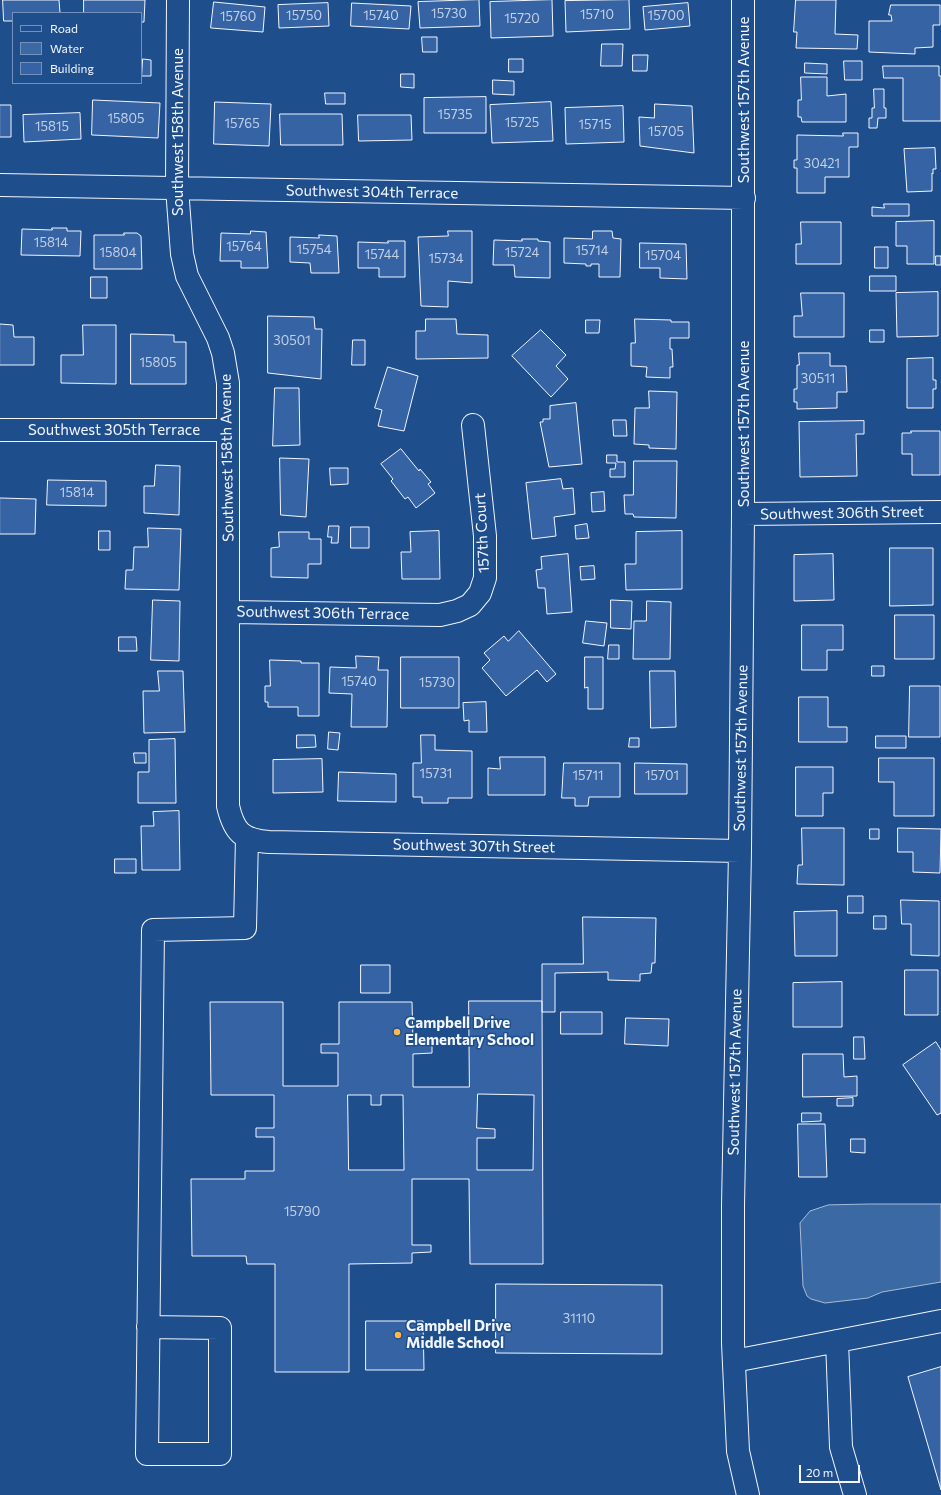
<!DOCTYPE html>
<style>
body{margin:0}
#map{position:relative;width:941px;height:1495px;overflow:hidden;background:#1f4e8c;font-family:Commissioner,sans-serif}
canvas{display:block}
.legend{position:absolute;left:12px;top:12px;width:130px;height:72px;box-sizing:border-box;background:#1f4e8c;border:1px solid #7391ba;margin:0;padding:5px 7px;list-style:none;font-size:12px;color:#f2f6ff}
.legend li{display:flex;align-items:center;gap:8px;height:20px}
.legend b{width:20px;border:1px solid #7391ba}
.scale{position:absolute;left:799px;top:1465px;width:61px;height:18px;box-sizing:border-box;border:2px solid #f2f6ff;border-top:0;padding-left:5px;font-size:12px;line-height:14px;white-space:nowrap;color:#f2f6ff;-webkit-text-stroke:3px #1f4e8c;paint-order:stroke}
</style>
<div id="map">
<canvas width="941" height="1495"></canvas>
<ul class="legend">
<li><b style="height:5px;background:#1f4e8c"></b>Road</li>
<li><b style="height:11px;background:#3b69a3"></b>Water</li>
<li><b style="height:11px;background:#3563a3"></b>Building</li>
</ul>
<div class="scale">20 m</div>
</div>
<script>
const ctx = document.querySelector('canvas').getContext('2d');
ctx.lineJoin = 'round';
function paint(path, color) { ctx.fillStyle = color; ctx.fill(path, 'evenodd'); }
function stroke(path, color, width, dash) { ctx.strokeStyle = color; ctx.lineWidth = width; ctx.lineCap = dash ? 'butt' : 'round'; ctx.setLineDash(dash || []); ctx.stroke(path); }
function write(font, color, halo, rows, align = 'center') {
  ctx.font = font + ' Commissioner,sans-serif'; ctx.lineWidth = 3; ctx.setLineDash([]); ctx.textBaseline = 'middle'; ctx.strokeStyle = halo; ctx.fillStyle = color; for (const [text, x, y, turn = 0] of rows) {
    ctx.save(); ctx.translate(x, y); ctx.rotate((+turn || 0) * Math.PI / 180); ctx.textAlign = isNaN(turn) ? turn : align; if (halo) ctx.strokeText(text, 0, 0); ctx.fillText(text, 0, 0); ctx.restore();
  }
}
const water = new Path2D(`
 M870,1204H941V1282L882,1292L868,1298L825,1303L811,1299L807,1296L803,1286L800,1223L810,1211L828,1205Z`);
paint(water, '#3b69a3');
stroke(water, '#a8bbd7', 1);
const building = new Path2D(`
 M3,0H59L60,13H13V21H4Z
 M84,0H145L144,22H141V13H84Z
 M479,0L480,26L420,28L418,2Z
 M552,0L553,36L491,38L490,2Z
 M629,0L630,29L566,32L565,1Z
 M796,0H836L835,34L858,35L857,49L796,48L797,32H794Z
 M214,2L265,7L263,32L211,28Z
 M328,3L329,26L279,28L278,5Z
 M352,3L411,6L409,29L351,26Z
 M688,3L690,26L645,30L643,7Z
 M891,5H940V25H933V47L915,48V54L869,52V21H892L891,15H889Z
 M422,37H437V52H423Z
 M602,44H623L622,66H601Z
 M633,55H648L647,71H633Z
 M143,59L151,60V76H142Z
 M509,59H523V72H509Z
 M844,61H862V80H845Z
 M805,63L827,64V74L805,73Z
 M883,66H939V76H941V121H903V78H884Z
 M401,74H414V88L401,87Z
 M801,77H827V96L846,94V122H802L801,117H798V100H801Z
 M493,80L514,81V95L493,94Z
 M874,89H884V108H886V118H878L877,128H869V118H872V108H874Z
 M325,93H345V104H326Z
 M486,97V133H424V98Z
 M93,100L160,103L158,138L92,135Z
 M215,102L271,104L269,146L214,144Z
 M551,102L553,141L492,143L490,105Z
 M655,104L692,106L694,153L640,146L639,117L654,118Z
 M0,105H11V137H0Z
 M623,106L624,142L566,144L565,108Z
 M80,113L81,139L24,142L23,115Z
 M280,114H342L343,145H281Z
 M358,115H411L412,140L359,141Z
 M843,133H858V147H849V177H825V193H797V168H794V160H797V135L843,136Z
 M935,148L936,169H933V174L932,173V191L907,192L904,149Z
 M884,204H909V216H872V207L884,208Z
 M934,221V264H907V246H896V222Z
 M801,222H841V264H796V244H801Z
 M52,228H67V231H81L80,256L21,255L22,229L52,230Z
 M251,231L266,232L268,268H241V261H220L221,233L250,234Z
 M448,231H472V283L448,281V307L421,306L418,237L448,236Z
 M593,231H612L613,238L621,239L620,277H599V264H591V266H586V264L564,263V238L592,239Z
 M124,233H137L141,236L142,269H94V235H124Z
 M319,235L337,236L339,273H311L310,263L290,262V237L319,238Z
 M522,239H538V241L550,242V278L515,277L514,265H493L494,240L522,241Z
 M388,241H405V277H379V268H358V242L388,243Z
 M640,243L686,244L687,279L660,278V268H640Z
 M875,247H888V268H875Z
 M936,256H941V265H936Z
 M870,276H896V291H870Z
 M91,277H107V298H91Z
 M938,292V336L897,337L896,293Z
 M801,293H844V337H794V316H802Z
 M268,316L314,317L315,329H322L321,379L268,373Z
 M426,319H456L457,334L488,335V358L416,359V331H425Z
 M635,319L671,320V322H689V338H670V349H672L673,367H670V378L646,377L647,367L631,366V343H635Z
 M586,320H600L599,333H586Z
 M0,324L13,325L14,337H34V365H0Z
 M83,325H116V384L61,383V355H83Z
 M541,330L566,355L556,366L568,379L551,397L512,356Z
 M870,330H884V342H870Z
 M131,334L174,335V342H186V384H131Z
 M353,340H365V365H352Z
 M799,353H830V366H846L847,392H837V408L797,409V402H794V389H797V365H799Z
 M933,358V380H936V389H933V408H907V359Z
 M388,367L418,376L404,431L378,426L382,410L375,408Z
 M275,388H299L300,445L273,446Z
 M649,391L677,392L676,449L649,448V445L634,444L635,408H649Z
 M576,403L582,464L549,467L540,422H543V419H550V406Z
 M613,420H626L627,436H614Z
 M864,421V434H856L857,476L800,477L799,422Z
 M911,431H940V475H912V454H902V433H911Z
 M401,449L419,471L420,469L431,482L428,484L435,493L416,508L408,497L405,499L391,481L393,479L381,464Z
 M607,455H617V462H625V477H610V469H615L616,463H607Z
 M280,458L309,459L306,517L281,515Z
 M634,461H677L676,518L634,517L633,514H625L624,495H633Z
 M156,465L180,466L179,515L144,513V486H154Z
 M330,468H348V484L331,485Z
 M561,479L563,489L573,488L575,514L554,517L556,536L532,539L526,483Z
 M48,480L106,481V506L47,505Z
 M604,492L605,511L592,512L591,493Z
 M0,498L36,499L35,534H0Z
 M587,524L589,538L576,539L575,526Z
 M329,526H339L338,543H331L332,537H328Z
 M351,527H369V548H351Z
 M148,528L181,529L179,590L125,589L126,570H133L134,547H148Z
 M99,531H110V550H99Z
 M439,531L440,579H402L401,552H411L410,532Z
 M682,531V589L626,590L625,564H636V532Z
 M279,532H309V539H321V564H308V578L271,577V548L279,547Z
 M890,548H933V605L890,606Z
 M568,554L572,612L547,614L545,588H538L536,570L542,569L541,557Z
 M833,554L834,600L794,601V555Z
 M594,566L595,579L581,580L580,567Z
 M153,600L180,601L179,661L151,660Z
 M611,600L632,601L631,629L611,628Z
 M647,601L671,602L670,659H633L634,621H646Z
 M895,615H934V659H895Z
 M586,621L607,623L604,646L583,643Z
 M802,625H843V650H827V670H802Z
 M519,631L556,674L547,682L537,670L506,696L482,668L490,660L484,653L504,636L508,641Z
 M119,637H136L137,651H119Z
 M609,645H619V659H608Z
 M356,656L379,657L378,670H388L387,727H351L352,694L329,693L330,667L356,668Z
 M401,657H459V708H401Z
 M585,657H603V709H588V687L585,688Z
 M270,660L301,661V663H319V716H298V707H268V702H265V686H270Z
 M872,666H884V676H872Z
 M158,671H183L185,732L144,733L143,691H159Z
 M650,671H675L676,727L651,728Z
 M910,686H940V737H909Z
 M799,697H828V727H847V742H799Z
 M486,702L487,732H469V720L464,721L463,703Z
 M329,732L340,733L338,750L328,749Z
 M297,735H315L316,747L297,748Z
 M421,735H435V750L472,751V798H448V803H422V797H413V763H421Z
 M876,736H906V748H876Z
 M630,738H639V747H629Z
 M175,739L176,803H138V772H149V740Z
 M134,753H146V763H135Z
 M500,757H545V795H488V768L500,769Z
 M879,758H934V816H894V782H879Z
 M322,759L323,792L273,793V760Z
 M564,763H620V797H589L588,806H575V798H562Z
 M635,763L687,764V794H635Z
 M796,767H833V793H823V816H796Z
 M339,772L396,774V802L338,801Z
 M179,811L180,870H142L141,826H154L153,812Z
 M802,828H844V885L797,884L798,865H802Z
 M898,828L941,829L940,873L913,872V852H898Z
 M870,829H879V839H870Z
 M115,859H136V873H115Z
 M848,896H863V913H848Z
 M901,900L939,901V956L911,955V924H902Z
 M837,911V956H795L794,912Z
 M874,916H886V929H874Z
 M583,917L656,918L655,963H652L651,973L640,974V981L608,980V972L555,973V1012H542V964H583Z
 M361,965H390V993H361Z
 M905,970H938V1015H905Z
 M842,982V1027H793V983Z
 M469,1001H542L543,1264H470L469,1179H412V1245H431V1252L412,1253V1263L349,1264V1372H275V1264H247L246,1256H192L191,1179H245V1171H274V1137H256V1128H274V1095H211L210,1002H283V1086H338V1053H321V1044H339V1002H412L413,1043H432V1053L413,1054V1087H469ZM478,1094L534,1095L533,1170H477V1138H495V1129L477,1128ZM348,1095H371V1105H381V1095H403L404,1170H349Z
 M561,1012H602V1034H561Z
 M626,1018L669,1019L668,1046L625,1044Z
 M854,1037H864L865,1059H854Z
 M936,1042L941,1050V1113L937,1115L903,1065Z
 M803,1054H843L844,1077L857,1076V1096L803,1097Z
 M853,1098V1106H837V1099Z
 M802,1113H821V1121L802,1122Z
 M798,1124H825L827,1177H799Z
 M851,1139H865V1153L851,1152Z
 M496,1284L662,1285V1354L496,1353Z
 M366,1321H423L424,1370H366Z
 M941,1367V1490L908,1377Z`);
paint(building, '#3563a3');
stroke(building, '#f2f6ff', 1);
const minor = new Path2D(`
 M178,0L177,188L182,254L187,276L218,338L223,353L228,383V806C234,832 242,840 269,842L740,851
 M743,0V514L740,851L733,1205V1343L738,1451L748,1495
 M0,185L744,198
 M0,430H228
 M743,514L941,512
 M229,612L440,615L457,611L470,605L480,593L485,578V536L473,425
 M148,1327L220,1328V1454H147L153,930L245,928L247,837
 M837,1341L841,1447L855,1495
 M734,1361L941,1321`);
stroke(minor, '#f2f6ff', 24);
stroke(minor, '#1f4e8c', 22);
for (const [x, y, r, color] of [
 [397,1032,4,"#ffb74d"],
 [398,1335,4,"#ffb74d"]
]) { const dot = new Path2D(); dot.arc(x, y, r, 0, 2 * Math.PI); ctx.fillStyle = color; ctx.fill(dot); stroke(dot, '#1f4e8c', 1.5); }
write('13px', '#c3d1e8', null, [
 ["15730",449,14],
 ["15710",597,15],
 ["15750",304,16],
 ["15740",381,16],
 ["15700",666,16],
 ["15760",238,17],
 ["15720",522,19],
 ["15735",455,115],
 ["15805",126,119],
 ["15725",522,123],
 ["15765",242,124],
 ["15715",595,125],
 ["15815",52,127],
 ["15705",666,132],
 ["30421",822,164],
 ["15814",51,243],
 ["15764",244,247],
 ["15754",314,250],
 ["15714",592,251],
 ["15804",118,253],
 ["15724",522,253],
 ["15744",382,255],
 ["15704",663,256],
 ["15734",446,259],
 ["30501",292,341],
 ["15805",158,363],
 ["30511",818,379],
 ["15814",77,493],
 ["15740",359,682],
 ["15730",437,683],
 ["15731",436,774],
 ["15711",588,776],
 ["15701",662,776],
 ["15790",302,1212],
 ["31110",579,1319]
]);
write('15px', '#f2f6ff', '#1f4e8c', [
 ["Southwest 157th Avenue",744,100,-90],
 ["Southwest 158th Avenue",178,132,-90],
 ["Southwest 304th Terrace",372,192,1],
 ["Southwest 157th Avenue",744,424,-90],
 ["Southwest 305th Terrace",114,430],
 ["Southwest 158th Avenue",227,458,-91],
 ["Southwest 306th Street",842,513,-1],
 ["157th Court",482,533,-93],
 ["Southwest 306th Terrace",323,613,1],
 ["Southwest 157th Avenue",741,748,-89],
 ["Southwest 307th Street",474,846,1],
 ["Southwest 157th Avenue",735,1072,-89]
]);
write('bold 15px', '#f2f6ff', '#1f4e8c', [
 ["Campbell Drive",405,1023],
 ["Elementary School",405,1040],
 ["Campbell Drive",406,1326],
 ["Middle School",406,1343]
], 'left');
</script>
